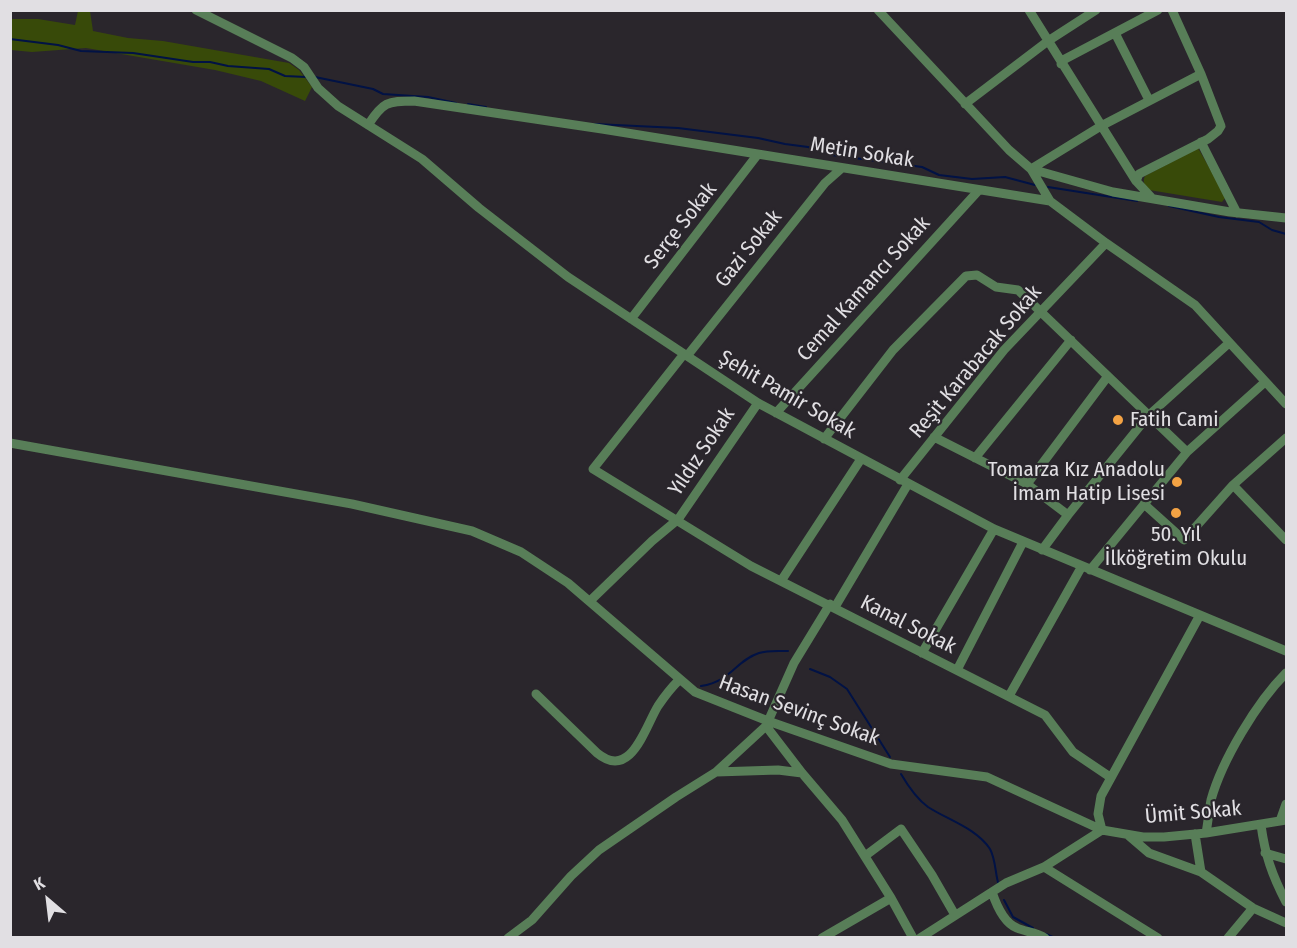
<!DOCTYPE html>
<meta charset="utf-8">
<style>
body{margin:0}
#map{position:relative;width:1297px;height:948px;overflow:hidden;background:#2a262c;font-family:"Fira Sans Condensed",sans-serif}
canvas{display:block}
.frame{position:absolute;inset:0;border:12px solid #e1dfe3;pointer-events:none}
.north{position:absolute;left:18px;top:870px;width:60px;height:60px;-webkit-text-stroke:4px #2a262c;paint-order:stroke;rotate:332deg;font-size:16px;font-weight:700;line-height:24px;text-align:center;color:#e1dfe3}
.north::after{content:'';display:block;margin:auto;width:21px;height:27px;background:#e1dfe3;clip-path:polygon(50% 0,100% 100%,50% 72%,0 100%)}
</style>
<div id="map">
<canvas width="1297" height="948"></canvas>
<div class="frame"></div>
<div class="north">K</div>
</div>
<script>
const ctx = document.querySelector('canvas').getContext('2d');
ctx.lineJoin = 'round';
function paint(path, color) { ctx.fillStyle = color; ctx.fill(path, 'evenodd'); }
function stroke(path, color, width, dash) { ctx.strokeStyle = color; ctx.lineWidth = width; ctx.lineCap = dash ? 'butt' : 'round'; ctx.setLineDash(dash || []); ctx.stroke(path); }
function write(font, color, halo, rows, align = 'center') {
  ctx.font = font + ' "Fira Sans Condensed",sans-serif'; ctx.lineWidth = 4.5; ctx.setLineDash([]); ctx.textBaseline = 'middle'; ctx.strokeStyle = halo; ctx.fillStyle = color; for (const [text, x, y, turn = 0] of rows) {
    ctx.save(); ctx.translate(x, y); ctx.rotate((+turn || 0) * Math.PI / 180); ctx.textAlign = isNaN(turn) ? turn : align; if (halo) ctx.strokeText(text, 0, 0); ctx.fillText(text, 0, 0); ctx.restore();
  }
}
paint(new Path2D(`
 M78,11H90L93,31L128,38L163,41L289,63L299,70L312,87L305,101L261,81L215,70L86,48L32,52L11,50V19H38L75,25Z
 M1198,148L1226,197L1222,202L1149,190C1145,186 1142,182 1145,176Z`), '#384a09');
stroke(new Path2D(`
 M10,39L58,45L81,51L133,53L193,62H210L228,66L269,69L285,76L306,77
 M315,77L373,89L383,94L428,97L456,103
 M468,104L486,107
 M595,124L678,128L758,138L785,144L808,147L832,155L922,167L939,175L972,179L1005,177L1035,185
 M1048,187L1137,201
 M1169,206L1219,217L1259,222L1272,230L1286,234
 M810,669L830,677L847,689L890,757
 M701,686C732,681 735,661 759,653C768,650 778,651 788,651
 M901,774C908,786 917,799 928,807C948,820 976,828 990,849C996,860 995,874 999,886
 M1004,900L1013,917L1033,928
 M1046,934L1055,938`), '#011245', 2);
stroke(new Path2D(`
 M196,10L292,58L304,67L318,88L338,106L422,159L479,208L568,277L758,403L994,529L1286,651
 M878,10L1009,150L1031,169L1113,192L1230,212L1286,218
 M1029,10L1136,181L1151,197
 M1115,33L1149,100
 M1061,64L1065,59L1158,10
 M965,104L1048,41L1096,10
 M368,125C383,102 387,101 414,101L602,129L1050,201L1106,243L1195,305L1286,404
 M1201,142L1237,213
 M1136,181L1139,174L1208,139L1218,131L1221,126L1201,74L1172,10
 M1050,201L1031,169L1101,126L1201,74
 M631,319L758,154
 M684,354L593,469L751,566L1045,715L1073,752L1110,777
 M687,356L825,183L842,168
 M776,413L979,190
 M934,437L1027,484L1068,515
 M824,439L893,350L966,276L977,275L996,287L1018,290L1187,452
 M10,443L352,504L472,531L521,552L568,583L695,692L768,721L891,764L987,777L1102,830L1143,837H1164L1206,833L1286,820
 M975,458L1071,340
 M900,480L1004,350L1106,243
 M1027,484L1108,376
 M1233,485L1286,540
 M1144,504L1184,540L1233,485L1286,438
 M677,521L758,403
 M1042,550L1068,515L1148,416L1229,343
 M1090,570L1187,452L1265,382
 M781,581L861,459
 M590,601L652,541L676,521
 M835,607L908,484
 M922,653L994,529
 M957,670L1023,542
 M536,694L597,753C631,781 645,727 658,706C664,697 671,688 679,680
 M1009,696L1082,566
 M766,726L802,773L842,820L891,898L913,938
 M716,772L778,770L802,773
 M1280,821L1286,804
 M1261,825C1265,855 1272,875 1286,902
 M1102,830L1098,814L1101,796L1200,615
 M1206,833C1208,822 1209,811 1211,800C1222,760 1257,702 1286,673
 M1195,834L1201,872
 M1128,835L1149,853L1201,872L1253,908L1286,923
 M1265,853L1286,859
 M865,856L901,829L932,875L955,915
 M1044,867L1158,938
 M992,892C996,904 1004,923 1017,928C1026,932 1036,932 1045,938
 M508,938L532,920L571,876L599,850L676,797L716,772L766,726L794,663L830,604
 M822,938L891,898
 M920,938L1006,883L1044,867L1102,830
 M1228,938L1253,908`), '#587e58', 9);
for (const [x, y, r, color] of [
 [1118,420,6,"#f4a344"],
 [1177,482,6,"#f4a344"],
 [1176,513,6,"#f4a344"]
]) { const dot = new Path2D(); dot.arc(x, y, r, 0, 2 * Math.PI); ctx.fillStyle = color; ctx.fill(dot); stroke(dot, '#2a262c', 2); }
write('21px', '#e1dfe3', '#2a262c', [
 ["Metin Sokak",862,153,9],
 ["Serçe Sokak",681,226,-52],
 ["Gazi Sokak",749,249,-51],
 ["Cemal Kamancı Sokak",864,289,-48],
 ["Reşit Karabacak Sokak",976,362,-50],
 ["Şehit Pamir Sokak",787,395,30],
 ["Yıldız Sokak",702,452,-56],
 ["Kanal Sokak",908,625,27],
 ["Hasan Sevinç Sokak",799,711,20],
 ["Ümit Sokak",1193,813,-5]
]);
write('21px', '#e1dfe3', '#2a262c', [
 ["Fatih Cami",1130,420],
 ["Tomarza Kız Anadolu",1165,470,"right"],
 ["İmam Hatip Lisesi",1165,494,"right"],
 ["50. Yıl",1176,535,"center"],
 ["İlköğretim Okulu",1176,559,"center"]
], 'left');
</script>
